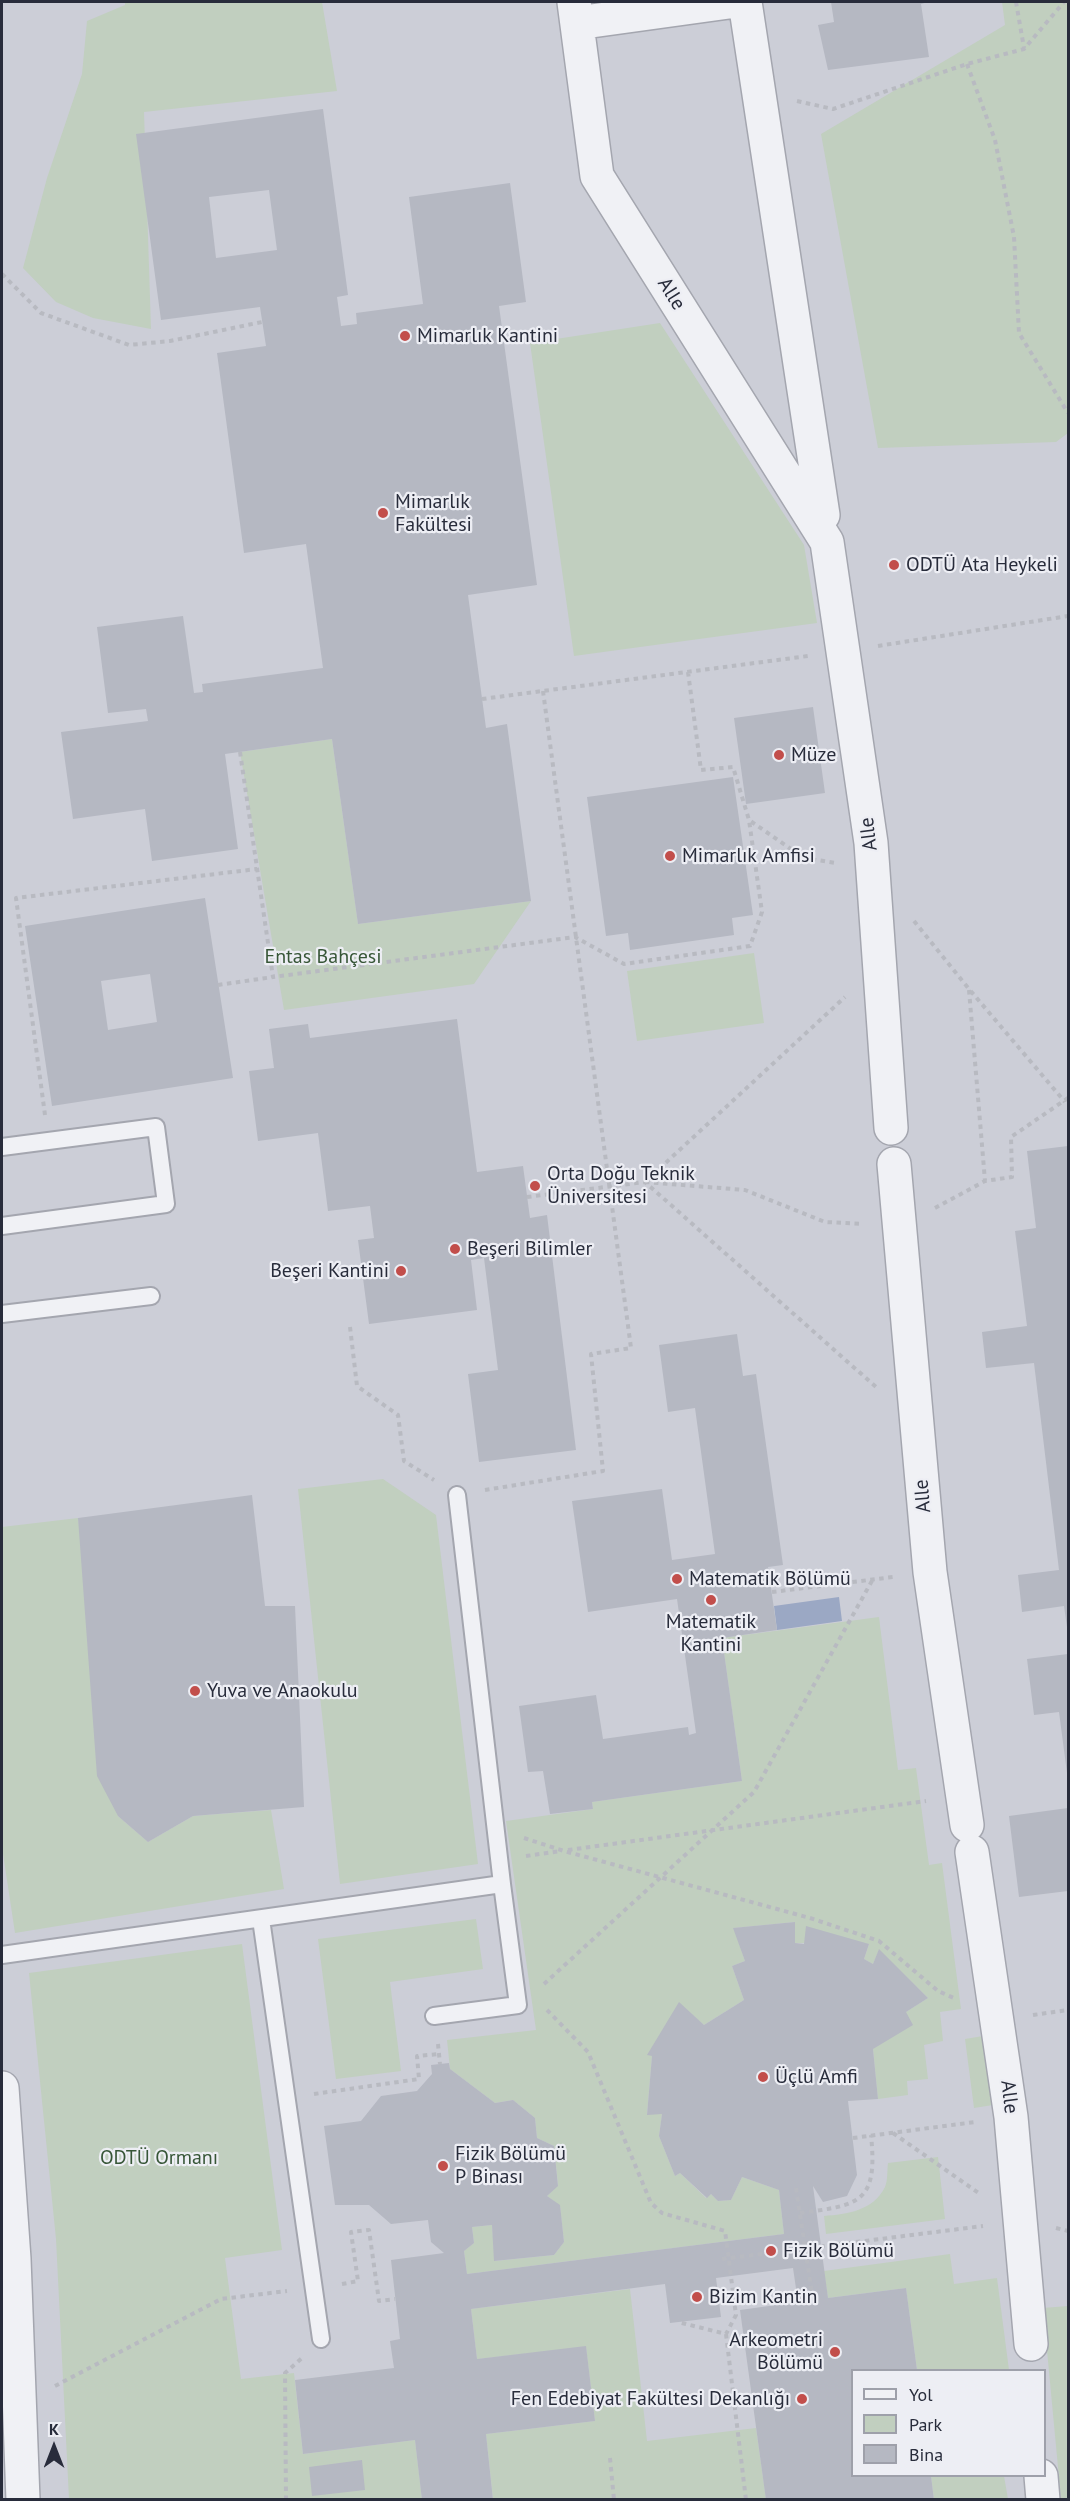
<!DOCTYPE html>
<meta charset="utf-8">
<style>
body{margin:0}
#map{position:relative;width:1070px;height:2501px;overflow:hidden;background:#dedfe6;font-family:"PT Sans",sans-serif}
canvas{display:block}
.frame{position:absolute;inset:0;border:3px solid #282c3b;pointer-events:none}
.legend{position:absolute;left:851px;top:2369px;width:195px;height:108px;box-sizing:border-box;background:#edeef4;border:2px solid #9ea0aa;margin:0;padding:8px 10px;list-style:none;font-size:18px;color:#282c3b}
.legend li{display:flex;align-items:center;gap:12px;height:30px}
.legend b{width:30px;border:2px solid #9ea0aa}
.north{position:absolute;left:24px;top:2417px;width:60px;height:60px;-webkit-text-stroke:4px #edeef4;paint-order:stroke;rotate:0deg;font-size:16px;font-weight:700;line-height:24px;text-align:center;color:#282c3b}
.north::after{content:'';display:block;margin:auto;width:21px;height:27px;background:#282c3b;clip-path:polygon(50% 0,100% 100%,50% 72%,0 100%)}
</style>
<div id="map">
<canvas width="1070" height="2501"></canvas>
<div class="frame"></div>
<ul class="legend">
<li><b style="height:8px;background:#f0f1f5"></b>Yol</li>
<li><b style="height:16px;background:#c1cfbf"></b>Park</li>
<li><b style="height:16px;background:#b5b8c2"></b>Bina</li>
</ul>
<div class="north">K</div>
</div>
<script>
const ctx = document.querySelector('canvas').getContext('2d');
ctx.lineJoin = 'round';
function paint(path, color) { ctx.fillStyle = color; ctx.fill(path, 'evenodd'); }
function stroke(path, color, width, dash) { ctx.strokeStyle = color; ctx.lineWidth = width; ctx.lineCap = dash ? 'butt' : 'round'; ctx.setLineDash(dash || []); ctx.stroke(path); }
function write(font, color, halo, rows, align = 'center') {
  ctx.font = font + ' "PT Sans",sans-serif'; ctx.lineWidth = 4.5; ctx.setLineDash([]); ctx.textBaseline = 'middle'; ctx.strokeStyle = halo; ctx.fillStyle = color; for (const [text, x, y, turn = 0] of rows) {
    ctx.save(); ctx.translate(x, y); ctx.rotate((+turn || 0) * Math.PI / 180); ctx.textAlign = isNaN(turn) ? turn : align; if (halo) ctx.strokeText(text, 0, 0); ctx.fillText(text, 0, 0); ctx.restore();
  }
}
paint(new Path2D(`
 M2,2H1068V2499L2,2500ZM852,2370H1044V2476H852Z`), '#ccced7');
paint(new Path2D(`
 M125,2H322L337,91L144,112L151,329L93,318L56,302L23,268L47,178L82,74L87,21L125,5Z
 M1002,2H1068V433L1056,442L878,448L821,134L1005,25Z
 M660,323L804,545L817,623L574,656L530,343Z
 M332,739L358,924L531,901L474,984L284,1010L240,752Z
 M754,953L764,1023L637,1041L627,971Z
 M383,1479L436,1515L478,1864L340,1884L298,1489Z
 M78,1518L118,1816L148,1842L193,1816L271,1810L284,1889L15,1933L2,1847V1527Z
 M879,1617L898,1770L916,1768L929,1865L942,1863L961,2009L940,2012L943,2041L924,2045L928,2079L907,2081L908,2095L878,2099L873,2049L906,2012L928,1998L879,1950L873,1964L864,1959L869,1944L795,1943V1922L734,1928L745,1961L732,1966L744,2000L704,2025L679,2003L652,2056L647,2114H662L659,2136L675,2176L680,2173L706,2198L711,2194L718,2201L731,2200L742,2177L779,2190L784,2234L467,2274L464,2251L474,2243L472,2227L492,2225L495,2261L554,2255L564,2242L560,2206L547,2196L558,2185L554,2146L537,2138L535,2118L513,2100L495,2103L450,2069L447,2040L536,2030L506,1821L593,1809L592,1802L742,1781L722,1638Z
 M476,1919L483,1969L390,1982L401,2071L336,2079L318,1939Z
 M242,1944L282,2250L225,2258L241,2379L294,2373L303,2454L415,2440L422,2499H69L56,2239L29,1973Z
 M983,2036L993,2105L974,2108L965,2039Z
 M938,2157L945,2219L826,2234L824,2216C847,2214 873,2211 885,2187C888,2180 887,2170 888,2163Z
 M950,2254L954,2284L997,2278L1009,2370H917L906,2288L828,2298L824,2271Z
 M630,2289L647,2441L756,2428L766,2499H493L486,2434L595,2421L586,2347L477,2359L471,2309Z
 M1068,2306V2499H1061L1043,2308Z
 M931,2476H1004L1008,2499H934Z`), '#c1cfbf');
paint(new Path2D(`
 M839,1597L842,1621L777,1630L774,1606Z`), '#9ba8c4');
paint(new Path2D(`
 M831,2H928L921,4L929,57L828,70L818,25L834,22Z
 M323,109L348,295L337,297L341,326L357,324L356,313L423,304L409,197L510,183L526,302L499,306L537,585L468,595L486,728L507,724L531,901L358,924L332,739L225,754L238,849L152,861L145,809L73,819L61,732L148,721L146,709L108,713L97,627L183,616L194,693L203,692L202,684L323,668L306,544L244,553L217,353L266,346L260,307L161,320L136,134ZM269,190L277,250L216,258L209,197Z
 M813,707L825,793L746,804L734,718Z
 M733,777L753,915L732,918L734,935L630,950L628,933L606,936L587,797Z
 M205,898L233,1078L52,1106L25,926ZM150,974L157,1022L108,1030L101,981Z
 M457,1019L477,1172L523,1166L530,1218L547,1215L576,1450L479,1462L468,1374L498,1370L484,1258L471,1260L477,1310L369,1324L358,1240L374,1238L370,1206L328,1211L318,1133L258,1141L249,1071L274,1068L269,1029L308,1024L310,1038Z
 M1068,1146V1627H1067L1064,1606L1022,1612L1018,1575L1059,1570L1034,1363L986,1368L982,1332L1027,1326L1015,1231L1036,1228L1027,1151Z
 M737,1334L743,1376L756,1374L783,1565L768,1567L777,1630L722,1638L742,1781L592,1802L593,1809L550,1814L543,1771L528,1772L519,1706L596,1695L603,1739L688,1727L689,1735L696,1733L677,1599L588,1612L572,1501L662,1489L672,1560L715,1554L695,1408L668,1412L659,1345Z
 M252,1495L265,1606H295L304,1807L193,1816L148,1842L118,1816L97,1776L78,1518Z
 M1068,1654V1773H1067L1059,1712L1034,1715L1027,1659Z
 M1068,1808V1891L1019,1897L1009,1816Z
 M795,1922V1943L804,1944L806,1926L869,1944L864,1959L873,1964L879,1949L928,1998L906,2012L913,2025L873,2049L878,2099L848,2101L857,2175L847,2196L823,2202L813,2186L828,2298L906,2288L917,2370H852V2476H931L934,2500H766L740,2310L798,2302L793,2268L716,2278L721,2317L670,2323L665,2284L471,2309L477,2359L586,2346L595,2421L486,2434L493,2500H422L415,2440L303,2454L295,2380L394,2368L390,2341L400,2339L391,2260L444,2253L431,2242L428,2220L391,2224L369,2205H335L324,2126L361,2121L381,2096L417,2091L432,2074L431,2065L449,2063L450,2069L495,2103L513,2100L535,2118L537,2138L554,2146L558,2186L547,2196L560,2205L564,2242L554,2255L494,2261L492,2225L472,2227L474,2243L464,2251L467,2274L784,2234L779,2190L742,2177L731,2200L718,2201L711,2194L707,2198L680,2173L675,2176L659,2136L662,2114L647,2115L652,2056L647,2055L679,2002L704,2025L744,2000L732,1966L745,1961L733,1928Z
 M362,2460L365,2490L312,2496L309,2467Z`), '#b5b8c2');
const lane = new Path2D(`
 M2,1147L156,1127L166,1204L2,1226
 M2,1314L151,1296
 M261,1919L321,2339
 M2,1955L502,1884L457,1495
 M434,2016L518,2005L502,1884`);
const street = new Path2D(`
 M574,2L597,176L827,542L871,843L891,1128
 M745,2L823,515
 M577,23L729,2
 M894,1164L930,1572L967,1825
 M972,1852L1011,2117L1031,2344
 M2,2088L14,2259L23,2500
 M1041,2476L1043,2500`);
stroke(lane, '#a4a6af', 20);
stroke(street, '#a4a6af', 36);
stroke(new Path2D(`
 M1016,2L1024,48
 M967,64L995,140L1014,237L1019,333L1068,413
 M797,101L833,109L967,64L1024,49L1064,2
 M2,274L41,313L129,345L170,341L262,322
 M878,646L1068,616
 M688,672L701,770L733,767L749,820L804,858L836,863
 M482,699L808,656
 M240,752L273,977L575,937L624,964L750,946L762,912L749,820
 M914,921L969,989L1065,1102
 M218,985L273,977
 M969,990L985,1181
 M45,1115L16,898L257,869
 M646,1181L845,997
 M645,1182L745,1190L825,1222L863,1224
 M527,1197L645,1182L876,1387
 M935,1208L985,1181L1012,1177L1011,1137L1068,1098
 M350,1327L357,1386L398,1415L404,1461L434,1480
 M485,1490L603,1471L591,1354L631,1348L543,691
 M772,1592L893,1577
 M524,1838L564,1851L810,1918L879,1941L938,1991L956,1999
 M568,1850L926,1801
 M526,1856L561,1851
 M544,1984L754,1792L873,1579
 M547,2010L588,2052L651,2203L662,2213L725,2231L736,2315L726,2334L678,2322
 M1033,2015L1068,2010
 M438,2044L440,2064
 M314,2094L419,2079L417,2056L439,2054
 M893,2133L980,2194
 M853,2138L975,2122
 M796,2188L813,2300
 M800,2213C860,2205 878,2203 871,2135
 M1056,2228L1068,2231
 M722,2259L983,2226
 M342,2284L358,2281L351,2232L369,2230L379,2301L395,2299
 M726,2334L746,2500
 M55,2386L221,2299L287,2291
 M610,2458L614,2500
 M286,2500L285,2373L302,2358`), '#b8bac1', 4, [4.5, 4.5]);
stroke(lane, '#f0f1f5', 16);
stroke(street, '#f0f1f5', 33);
for (const [x, y, r, color] of [
 [405,336,6,"#c24e4b"],
 [383,513,6,"#c24e4b"],
 [894,565,6,"#c24e4b"],
 [779,755,6,"#c24e4b"],
 [670,856,6,"#c24e4b"],
 [535,1186,6,"#c24e4b"],
 [455,1249,6,"#c24e4b"],
 [401,1271,6,"#c24e4b"],
 [677,1579,6,"#c24e4b"],
 [711,1600,6,"#c24e4b"],
 [195,1691,6,"#c24e4b"],
 [763,2077,6,"#c24e4b"],
 [443,2166,6,"#c24e4b"],
 [771,2251,6,"#c24e4b"],
 [697,2297,6,"#c24e4b"],
 [835,2352,6,"#c24e4b"],
 [802,2399,6,"#c24e4b"]
]) { const dot = new Path2D(); dot.arc(x, y, r, 0, 2 * Math.PI); ctx.fillStyle = color; ctx.fill(dot); stroke(dot, '#edeef4', 2); }
write('20px', '#282c3b', '#edeef4', [
 ["Alle",671,294,58],
 ["Alle",869,834,-97],
 ["Alle",923,1496,-95],
 ["Alle",1009,2097,83]
]);
write('20px', '#282c3b', '#edeef4', [
 ["Mimarlık Kantini",417,336],
 ["Mimarlık",395,502],
 ["Fakültesi",395,525],
 ["ODTÜ Ata Heykeli",906,565],
 ["Müze",791,755],
 ["Mimarlık Amfisi",682,856],
 ["Orta Doğu Teknik",547,1174],
 ["Üniversitesi",547,1197],
 ["Beşeri Bilimler",467,1249],
 ["Beşeri Kantini",389,1271,"right"],
 ["Matematik Bölümü",689,1579],
 ["Matematik",711,1622,"center"],
 ["Kantini",711,1645,"center"],
 ["Yuva ve Anaokulu",207,1691],
 ["Üçlü Amfi",775,2077],
 ["Fizik Bölümü",455,2154],
 ["P Binası",455,2177],
 ["Fizik Bölümü",783,2251],
 ["Bizim Kantin",709,2297],
 ["Arkeometri",823,2340,"right"],
 ["Bölümü",823,2363,"right"],
 ["Fen Edebiyat Fakültesi Dekanlığı",790,2399,"right"]
], 'left');
write('20px', '#375637', '#edeef4', [
 ["Entas Bahçesi",323,957],
 ["ODTÜ Ormanı",159,2158]
]);
</script>
